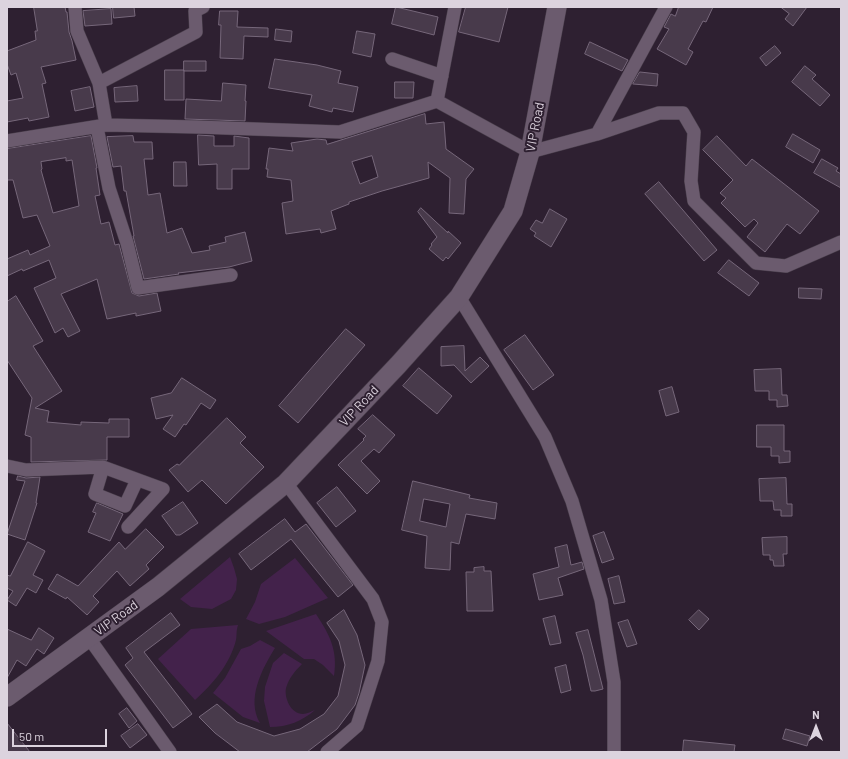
<!DOCTYPE html>
<style>
body{margin:0}
#map{position:relative;width:848px;height:759px;overflow:hidden;background:#2e2031;font-family:Barlow,sans-serif}
canvas{display:block}
.frame{position:absolute;inset:0;border:8px solid #dcd3de;pointer-events:none}
.north{position:absolute;left:796px;top:707px;width:40px;height:40px;-webkit-text-stroke:3px #2e2031;paint-order:stroke;rotate:0deg;font-size:11px;font-weight:700;line-height:16px;text-align:center;color:#dcd3de}
.north::after{content:'';display:block;margin:auto;width:14px;height:18px;background:#dcd3de;clip-path:polygon(50% 0,100% 100%,50% 72%,0 100%)}
.scale{position:absolute;left:12px;top:729px;width:95px;height:18px;box-sizing:border-box;border:2px solid #dcd3de;border-top:0;padding-left:5px;font-size:12px;line-height:14px;white-space:nowrap;color:#dcd3de;-webkit-text-stroke:3px #2e2031;paint-order:stroke}
</style>
<div id="map">
<canvas width="848" height="759"></canvas>
<div class="frame"></div>
<div class="north">N</div>
<div class="scale">50 m</div>
</div>
<script>
const ctx = document.querySelector('canvas').getContext('2d');
ctx.lineJoin = 'round';
function paint(path, color) { ctx.fillStyle = color; ctx.fill(path, 'evenodd'); }
function stroke(path, color, width, dash) { ctx.strokeStyle = color; ctx.lineWidth = width; ctx.lineCap = dash ? 'butt' : 'round'; ctx.setLineDash(dash || []); ctx.stroke(path); }
function write(font, color, halo, rows, align = 'center') {
  ctx.font = font + ' Barlow,sans-serif'; ctx.lineWidth = 4; ctx.setLineDash([]); ctx.textBaseline = 'middle'; ctx.strokeStyle = halo; ctx.fillStyle = color; for (const [text, x, y, turn = 0] of rows) {
    ctx.save(); ctx.translate(x, y); ctx.rotate((+turn || 0) * Math.PI / 180); ctx.textAlign = isNaN(turn) ? turn : align; if (halo) ctx.strokeText(text, 0, 0); ctx.fillText(text, 0, 0); ctx.restore();
  }
}
paint(new Path2D(`
 M230,557L234,568L237,579L236,590L231,599L212,609L191,607L180,599Z
 M295,558L328,598L285,617L259,624L246,619L255,602L261,584Z
 M316,614C330,635 338,651 334,676L323,665L314,659H304L266,631Z
 M238,625C236,631 237,635 236,640C230,664 213,684 195,700L158,659L191,629Z
 M260,640L275,648C262,669 246,699 260,723L243,717L213,693L225,678L241,649L250,646Z
 M284,653L302,664C295,671 289,678 286,688C284,698 291,714 303,714C307,714 312,711 315,710C302,721 288,727 270,727L264,701L265,687L273,663Z`), '#43224b');
const building = new Path2D(`
 M34,7H65L66,12H67L69,32L72,41L76,60L41,67L46,83L42,84L49,117L29,121L28,118L7,122V101L23,98L16,73L11,75L7,64V51L36,40L35,31H37Z
 M113,7H134L135,16L114,18Z
 M396,7L438,17L434,35L392,24Z
 M466,7H508L499,42L459,32Z
 M679,7H713L706,22L703,21L688,49L693,52L686,65L657,49L669,29L664,27L671,14L675,16Z
 M781,7H807L793,26L785,19L789,14Z
 M111,9L112,24L85,26L83,11Z
 M220,11H238L237,27L268,28V37L244,36L243,59L220,58L221,25H219Z
 M276,29L292,31L291,42L275,40Z
 M357,31L375,34L371,57L353,53Z
 M590,42L628,60L622,71L585,54Z
 M775,46L781,53L766,66L760,58Z
 M275,59L317,65L341,71L338,83L358,87L353,112L333,108L332,112L309,106L312,95L269,88Z
 M184,61H206V71H184Z
 M805,66L816,75L812,79L830,95L820,106L792,82Z
 M165,70H184V100H165Z
 M640,72L658,74L657,86L633,84Z
 M395,82H414L413,98H395Z
 M223,83L246,85L245,101H246L245,121L185,119L186,99L221,101Z
 M137,86L138,101L115,102L114,88Z
 M90,87L94,107L75,111L71,91Z
 M425,114L426,124L444,122L446,149L474,169L466,179L464,214L449,213L450,178L428,162L429,178L382,191L349,202V204L331,211L336,229L321,233L320,229L286,234L282,203L293,201L291,180L267,177L268,169H266L269,148L293,151L291,143L317,139L326,140L327,144ZM372,156L378,177L360,184L352,162Z
 M793,134L820,150L813,163L786,147Z
 M198,135L214,136V146H234V136L249,138V169H232V189H217V164L199,165Z
 M91,136L97,168H96L100,195L95,196L101,224L109,222L115,245L119,244L132,293L139,296L157,293L161,311L136,316V313L107,319L97,279L61,294L80,331L68,337L63,328L55,333L34,288L56,278L49,260L23,271L22,269L7,276V259L28,250L30,255L50,246L37,215L23,218L13,180H7V149ZM66,158V161L72,160L79,206L53,213L41,170L42,169L41,162Z
 M133,136L134,142H152L153,159H144L148,195L160,193L167,233L182,228L192,253L210,250L209,246L226,242L225,237L245,232L252,261L229,267L178,273L179,274L144,279L133,236H134L126,191H124L121,166L113,167L107,137Z
 M717,136L746,166L752,159L819,211L800,234L787,224L765,252L747,237L758,223L754,219L745,227L721,203L726,198L720,193L733,180L703,150Z
 M822,159L838,168L836,171L841,174V188L814,173Z
 M174,162H186L187,186H174Z
 M659,182L717,250L704,261L645,194Z
 M421,208L448,233V231L461,243L448,259L446,257L443,261L429,249L432,245L431,244L437,237L418,212Z
 M550,209L567,219L551,247L534,236L536,233L530,229L536,220L542,223Z
 M729,260L759,283L749,296L718,273Z
 M799,288L822,289L821,299L799,298Z
 M16,296L43,341L33,346L62,391L35,408L49,411L47,422L81,425V422L109,423V419H129V437H107V460L31,462V437L25,435L32,398L7,360V302Z
 M346,329L365,345L298,423L279,406Z
 M525,335L554,375L533,390L504,350Z
 M464,346L465,371L480,357L489,366L471,383L454,365L441,366V347Z
 M419,368L452,396L437,414L403,386Z
 M781,369L782,395H787L788,406L777,407V400H769V391H755L754,370Z
 M182,378L216,400L210,409L201,403L186,425L184,424L175,437L163,429L173,415L156,419L151,398L171,393Z
 M672,387L679,412L666,416L659,391Z
 M373,415L395,435L379,453L374,449L361,461L380,481L367,494L338,465L364,440L363,439L366,436L358,429Z
 M227,418L246,437L240,443L264,467L226,504L202,480L188,492L169,470L177,464L179,465Z
 M757,425H784V451H790V462L779,463V456H771V447H757Z
 M18,476L26,478L40,477L36,503H37L25,540L7,534L25,481L17,480Z
 M786,478L787,504H792V516H781V510H774L773,501H760L759,479Z
 M413,481L470,495L469,498L497,503L495,519L466,514L459,544L451,542L450,570L425,568L427,536L402,530ZM424,499L450,504L446,527L420,521Z
 M337,487L356,511L336,527L317,503Z
 M183,502L198,523L180,535H176L162,516Z
 M97,503L123,514L110,541L88,532L96,513L93,512Z
 M285,519L295,532L306,524L353,585L338,597L291,539L251,570L239,554Z
 M146,529L164,547L146,565L149,569L130,586L117,571L93,596L99,602L87,615L67,597L66,599L48,589L57,574L78,586L119,542L125,549Z
 M604,532L614,559L602,563L593,536Z
 M787,537V554H783L784,566H774L773,560H770V555H763L762,538Z
 M28,542L45,551L33,575L43,580L36,593L27,588L16,606L7,600L13,591L7,588V575L10,576Z
 M567,545L571,565L582,562L584,569L558,578L563,595L539,600L533,574L559,567L555,548Z
 M484,567V571H491L493,611H467L466,572H474V568Z
 M619,576L625,602L614,604L608,579Z
 M344,610L357,635L365,665L359,693L355,705L337,729L307,752H240L215,733L199,717L217,704L237,722L274,736L300,729L324,714L338,696L345,665L339,641L327,623Z
 M699,610L709,619L699,630L689,620Z
 M171,613L180,625L144,652L192,714L173,728L125,665L133,658L126,648Z
 M555,616L561,643L550,645L543,619Z
 M628,620L637,644L627,647L618,623Z
 M39,628L54,638L44,654L37,649L26,666L17,660L7,678V629L31,640Z
 M588,630L603,689L595,691H591L583,655L576,633Z
 M566,665L571,690L561,693L555,668Z
 M127,708L137,721L129,728L119,714Z
 M7,723L30,752H7Z
 M138,724L147,735L130,748L121,736Z
 M786,729L810,736L807,746L783,739Z
 M684,740L735,745L734,752H683Z`);
paint(building, '#483a4b');
stroke(building, '#76677a', 1);
const minor = new Path2D(`
 M75,7L77,31L99,83
 M455,7L437,101L530,152L597,134L666,7
 M392,59L442,76
 M106,125L99,83L196,32L195,11L203,7
 M97,127L109,188L127,243L138,288L231,275
 M597,134L659,113H683L694,132L691,181L694,201L756,263L786,266L841,242
 M7,141L106,125L197,127L340,132L437,101
 M459,297L545,437L572,501L601,600L614,682V752
 M7,466L26,470L103,467L163,489L128,527
 M103,467L95,494L125,506L137,480
 M286,483L373,599L382,622L378,661L357,726L327,752
 M89,638L170,752`);
const secondary = new Path2D(`
 M7,697L158,587L286,483L398,365L459,297L513,211L530,152L557,7`);
stroke(minor, '#493e4b', 14);
stroke(secondary, '#493e4b', 20);
stroke(minor, '#6b5b6e', 13);
stroke(secondary, '#6b5b6e', 19);
write('13px', '#dcd3de', '#2e2031', [
 ["VIP Road",535,127,-79],
 ["VIP Road",359,406,-47],
 ["VIP Road",116,618,-36]
]);
</script>
